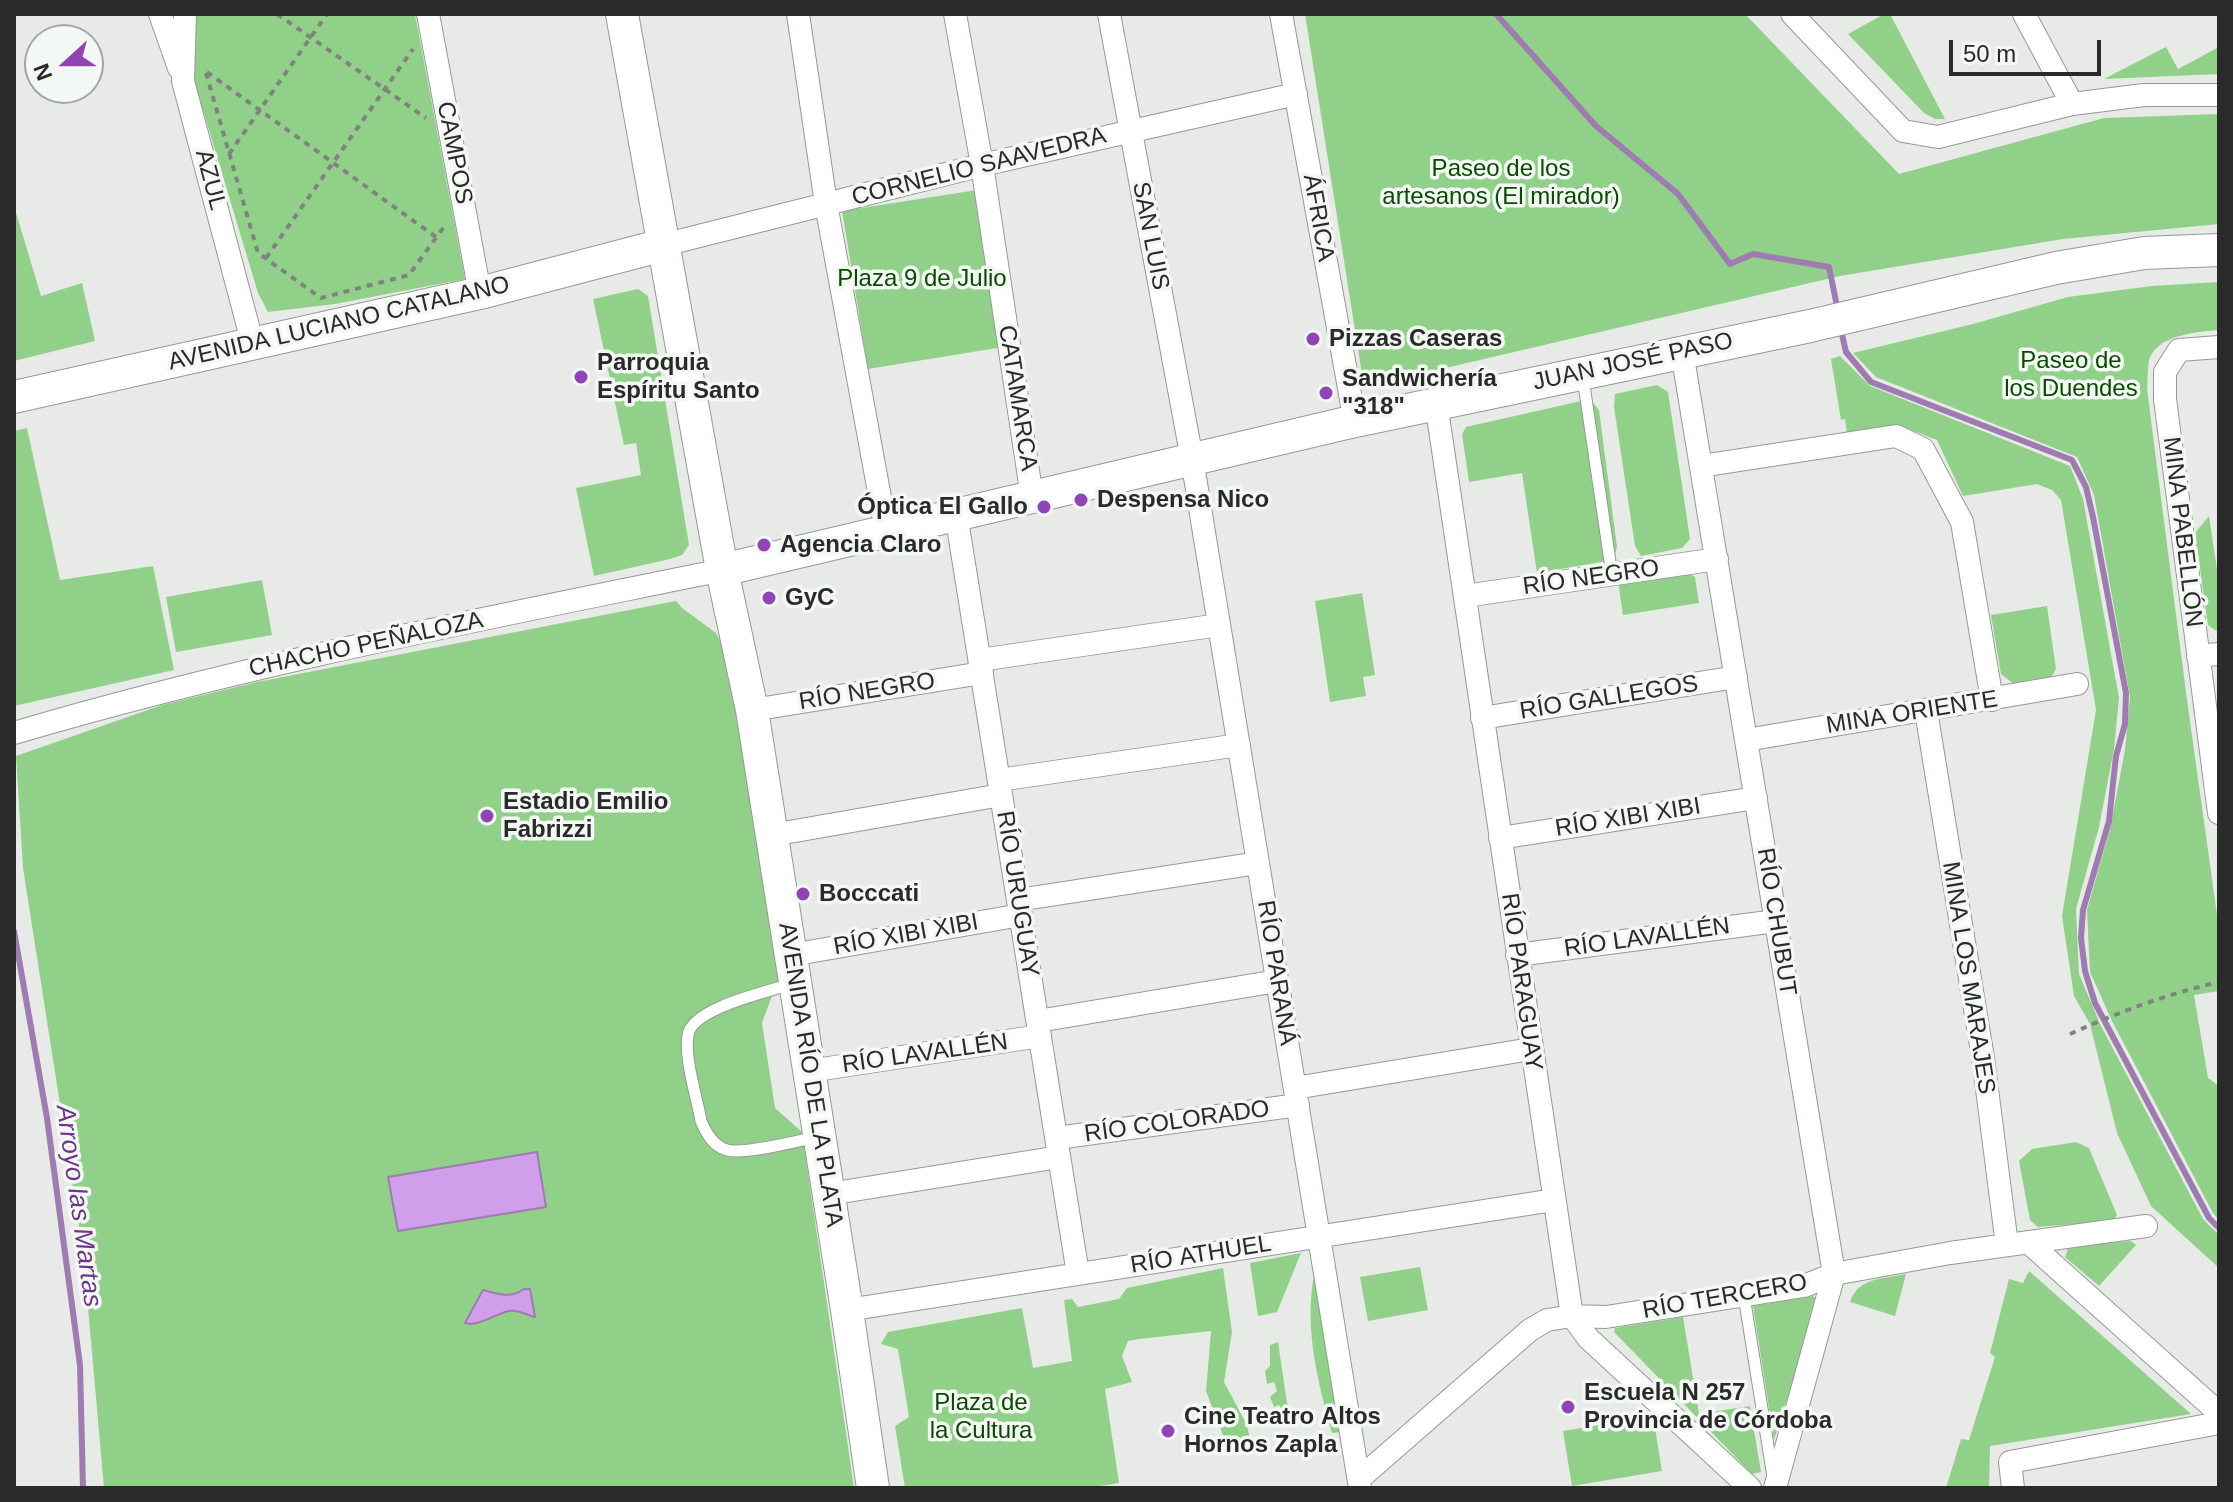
<!DOCTYPE html>
<meta charset="utf-8">
<style>
body{margin:0}
#map{position:relative;width:2233px;height:1502px;overflow:hidden;background:#e7eae6;font-family:Arial,sans-serif}
canvas{display:block}
.frame{position:absolute;inset:0;border:16px solid #292a29;pointer-events:none}
.north{position:absolute;left:24px;top:24px;width:80px;height:80px;box-sizing:border-box;background:#f4f8f4;border:2px solid #a3a6a3;border-radius:50%;rotate:249deg;font-size:22px;font-weight:700;line-height:32px;text-align:center;color:#292a29}
.north::after{content:'';display:block;margin:auto;width:28px;height:36px;background:#9144b5;clip-path:polygon(50% 0,100% 100%,50% 72%,0 100%)}
.scale{position:absolute;left:1949px;top:40px;width:152px;height:36px;box-sizing:border-box;border:4px solid #292a29;border-top:0;padding-left:10px;font-size:24px;line-height:28px;white-space:nowrap;color:#292a29;-webkit-text-stroke:6px #f4f8f4;paint-order:stroke}
</style>
<div id="map">
<canvas width="2233" height="1502"></canvas>
<div class="frame"></div>
<div class="north">N</div>
<div class="scale">50 m</div>
</div>
<script>
const ctx = document.querySelector('canvas').getContext('2d');
ctx.lineJoin = 'round';
function paint(path, color) { ctx.fillStyle = color; ctx.fill(path, 'evenodd'); }
function stroke(path, color, width, dash) { ctx.strokeStyle = color; ctx.lineWidth = width; ctx.lineCap = dash ? 'butt' : 'round'; ctx.setLineDash(dash || []); ctx.stroke(path); }
function write(font, color, halo, rows, align = 'center') {
  ctx.font = font + ' Arial,sans-serif'; ctx.lineWidth = 7; ctx.setLineDash([]); ctx.textBaseline = 'middle'; ctx.strokeStyle = halo; ctx.fillStyle = color; for (const [text, x, y, turn = 0] of rows) {
    ctx.save(); ctx.translate(x, y); ctx.rotate((+turn || 0) * Math.PI / 180); ctx.textAlign = isNaN(turn) ? turn : align; if (halo) ctx.strokeText(text, 0, 0); ctx.fillText(text, 0, 0); ctx.restore();
  }
}
paint(new Path2D(`
 M193,14H415L465,279L335,304L268,312L258,293L191,70Z
 M1305,14H1745L1899,174L2104,118L2219,114V224L2063,239L1840,276L1364,387Z
 M1884,14H1890L1945,119H1935L1924,113L1848,34Z
 M2166,47L2178,69L2219,47V74L2104,79Z
 M977,190L1003,347L868,369L842,211Z
 M14,206L41,296L82,283L95,341L14,361Z
 M2219,282V330C2198,332 2161,334 2150,357C2147,365 2148,380 2147,389L2187,700L2219,929V991L2194,995L2208,1078L2219,1086V1220L2213,1213L2112,1021L2090,972L2087,910L2110,829L2125,750L2130,697L2094,495L2077,457L1876,377L1853,353L1973,324L2068,297L2152,286Z
 M638,289L648,296L689,545L682,555L670,559L594,576L576,488L641,475L636,443L624,445L593,299Z
 M1840,356L1870,386L2070,466L2083,499L2119,698L2114,749L2099,827L2076,909L2079,974L2101,1026L2203,1219L2219,1235V1268L2151,1206L2117,1133L2090,1024L2074,996L2062,916L2096,710L2061,500L2052,490L2037,484L1963,496L1937,440L1898,425L1847,433L1845,419L1841,420L1831,359Z
 M1657,385L1668,392L1690,539L1682,548L1641,556L1635,546L1614,407L1615,394Z
 M1590,399L1599,410L1617,547L1613,560L1537,573L1522,473L1469,482L1462,434L1466,427Z
 M27,428L60,580L153,566L174,670L14,706V431Z
 M2209,516L2219,583L2218,632L2208,625L2195,533Z
 M1685,571L1695,577L1699,603L1623,615L1618,581Z
 M262,580L272,635L176,652L166,597Z
 M1362,593L1375,675L1363,677L1366,696L1330,702L1315,601Z
 M676,601L682,608L716,633L731,661L779,977L762,1023L775,1108L802,1132L854,1488H104L83,1251L23,868L16,756L162,705L257,682Z
 M2047,606L2056,669L2050,679L2014,684L2001,674L1991,615Z
 M2076,1142L2089,1148L2117,1215L2112,1221L2038,1227L2030,1220L2019,1161L2032,1149Z
 M2131,1241L2136,1245L2099,1286L2065,1257L2069,1246Z
 M1301,1253L1277,1312L1258,1316L1250,1263Z
 M1317,1261L1342,1432L1332,1433C1316,1376 1302,1319 1317,1261Z
 M1420,1267L1428,1310L1368,1321L1360,1277Z
 M1223,1268L1232,1332L1224,1382L1247,1425L1251,1445L1228,1448L1206,1391L1211,1331L1139,1339L1128,1341L1122,1356L1132,1382L1105,1389L1119,1483L1088,1488H905L895,1426L909,1417L898,1349L881,1344L888,1332L1022,1308L1033,1368L1072,1361L1064,1300L1072,1299L1078,1307L1119,1299L1127,1288Z
 M2029,1271L2191,1414L1990,1446L1989,1488H1946L1961,1439L1969,1440L1995,1357L1990,1353L2009,1279L2023,1283Z
 M1906,1274L1895,1316L1850,1302C1858,1277 1884,1279 1906,1274Z
 M1813,1296L1818,1301L1774,1440L1753,1306Z
 M1683,1317L1699,1414L1750,1406L1761,1472L1752,1474L1614,1332L1615,1328Z
 M1278,1342L1287,1403L1293,1415L1287,1417L1279,1405L1274,1407L1270,1397L1277,1391L1274,1382L1267,1384L1265,1371L1270,1366V1345Z
 M1653,1416L1662,1471L1572,1486L1563,1431Z`), '#91d088');
const water = new Path2D(`
 M537,1152L546,1207L398,1231L388,1177Z
 M524,1289H530L535,1317C526,1315 518,1309 509,1311C495,1314 478,1327 465,1323L483,1290C498,1294 510,1299 524,1289Z`);
paint(water, '#d09eeb');
stroke(water, '#9e7bb1', 2);
stroke(new Path2D(`
 M1496,14L1596,126L1678,194L1730,264L1753,254L1829,267L1838,311
 M1841,330L1846,352L1871,382L2072,460L2086,487L2093,517L2126,693L2125,724L2116,756L2109,821L2083,910L2081,938L2085,971L2095,1003L2209,1218L2219,1228
 M14,931L47,1118L80,1365L83,1488`), '#9e7bb1', 6);
const lane = new Path2D(`
 M1583,378L1612,575
 M791,984C767,992 692,1008 688,1035C684,1058 697,1098 701,1121C706,1133 713,1146 727,1150C743,1155 798,1141 817,1137
 M1744,1296L1773,1477`);
const street = new Path2D(`
 M160,14L179,68
 M185,14L183,81L253,345
 M428,14L480,293
 M798,14L826,204L886,530
 M955,14L982,165L1032,497
 M1109,14L1192,459L1360,1488
 M1281,14L1355,421
 M1792,14L1903,131L1938,137L2072,104L2144,95H2219
 M2024,14L2072,104
 M663,245L982,165L1296,94
 M2219,347L2179,350L2165,372V399L2219,813
 M1682,352L1834,1274L1775,1488
 M1436,403L1572,1316L1588,1338L1750,1488
 M1701,466L1896,436L1923,449L1962,522L1992,700
 M956,514L1078,1274
 M1465,596L1717,559
 M2198,656L2219,654
 M980,660L1219,625
 M752,710L982,673
 M1926,711L1983,1058L2007,1245
 M1482,718L1736,677
 M14,733C247,664 484,619 722,570
 M1746,740L2077,684
 M999,780L1239,745
 M772,835L1001,795
 M1500,838L1756,798
 M1018,900L1258,863
 M791,955L1021,915
 M1517,955L1776,921
 M1038,1021L1277,981
 M809,1071L1040,1036
 M1295,1088L1531,1049
 M1057,1138L1298,1105
 M829,1194L1059,1157
 M2028,1242L2219,1413
 M847,1310L1554,1200
 M1359,1479L1530,1330L1547,1320L1572,1316L1606,1317L1804,1286L1834,1274L1950,1253L2146,1226
 M2013,1488L2010,1462L2219,1423`);
const secondary = new Path2D(`
 M622,14L722,570L752,710L847,1310L873,1488
 M14,397L480,293L663,245
 M722,570L1355,421L1810,326L2056,268L2144,253L2219,250`);
stroke(lane, '#969996', 13);
stroke(street, '#969996', 24);
stroke(secondary, '#969996', 34);
stroke(new Path2D(`
 M277,14L426,118
 M207,72L436,237
 M206,73L258,253L321,298L409,275L446,224
 M229,154L327,14
 M266,258L413,49
 M2070,1034C2119,1012 2167,994 2219,982`), '#808280', 4, [6, 6]);
stroke(lane, '#fff', 11);
stroke(street, '#fff', 22);
stroke(secondary, '#fff', 32);
for (const [x, y, r, color] of [
 [1313,339,8,"#9144b5"],
 [581,377,8,"#9144b5"],
 [1326,393,8,"#9144b5"],
 [1081,500,8,"#9144b5"],
 [1044,507,8,"#9144b5"],
 [764,545,8,"#9144b5"],
 [769,598,8,"#9144b5"],
 [487,816,8,"#9144b5"],
 [803,894,8,"#9144b5"],
 [1568,1407,8,"#9144b5"],
 [1168,1431,8,"#9144b5"]
]) { const dot = new Path2D(); dot.arc(x, y, r, 0, 2 * Math.PI); ctx.fillStyle = color; ctx.fill(dot); stroke(dot, '#f4f8f4', 3); }
write('24px', '#292a29', '#f4f8f4', [
 ["CAMPOS",454,153,79],
 ["CORNELIO SAAVEDRA",979,167,-14],
 ["AZUL",210,180,75],
 ["ÁFRICA",1318,218,80],
 ["SAN LUIS",1150,236,79],
 ["AVENIDA LUCIANO CATALANO",339,324,-13],
 ["JUAN JOSÉ PASO",1633,362,-12],
 ["CATAMARCA",1017,398,81],
 ["MINA PABELLÓN",2182,532,83],
 ["RÍO NEGRO",1591,578,-8],
 ["CHACHO PEÑALOZA",366,645,-12],
 ["RÍO NEGRO",867,692,-9],
 ["RÍO GALLEGOS",1609,698,-9],
 ["MINA ORIENTE",1912,713,-9],
 ["RÍO XIBI XIBI",1628,818,-9],
 ["RÍO URUGUAY",1017,894,81],
 ["RÍO CHUBUT",1776,922,81],
 ["RÍO XIBI XIBI",906,935,-10],
 ["RÍO LAVALLÉN",1647,938,-8],
 ["RÍO PARANÁ",1276,973,81],
 ["MINA LOS MARAJES",1968,978,81],
 ["RÍO PARAGUAY",1521,982,82],
 ["RÍO LAVALLÉN",925,1054,-8],
 ["AVENIDA RÍO DE LA PLATA",810,1075,81],
 ["RÍO COLORADO",1177,1122,-8],
 ["RÍO ATHUEL",1201,1255,-9],
 ["RÍO TERCERO",1725,1297,-10]
]);
write('24px', '#094b00', '#f4f8f4', [
 ["Paseo de los",1501,169],
 ["artesanos (El mirador)",1501,197],
 ["Plaza 9 de Julio",922,279],
 ["Paseo de",2071,361],
 ["los Duendes",2071,389],
 ["Plaza de",981,1403],
 ["la Cultura",981,1431]
]);
write('bold 24px', '#292a29', '#f4f8f4', [
 ["Pizzas Caseras",1329,339],
 ["Parroquia",597,363],
 ["Espíritu Santo",597,391],
 ["Sandwichería",1342,379],
 ["\"318\"",1342,407],
 ["Despensa Nico",1097,500],
 ["Óptica El Gallo",1028,507,"right"],
 ["Agencia Claro",780,545],
 ["GyC",785,598],
 ["Estadio Emilio",503,802],
 ["Fabrizzi",503,830],
 ["Bocccati",819,894],
 ["Escuela N 257",1584,1393],
 ["Provincia de Córdoba",1584,1421],
 ["Cine Teatro Altos",1184,1417],
 ["Hornos Zapla",1184,1445]
], 'left');
write('italic 26px', '#70338c', '#f4f8f4', [
 ["Arroyo las Martas",78,1206,82]
]);
</script>
